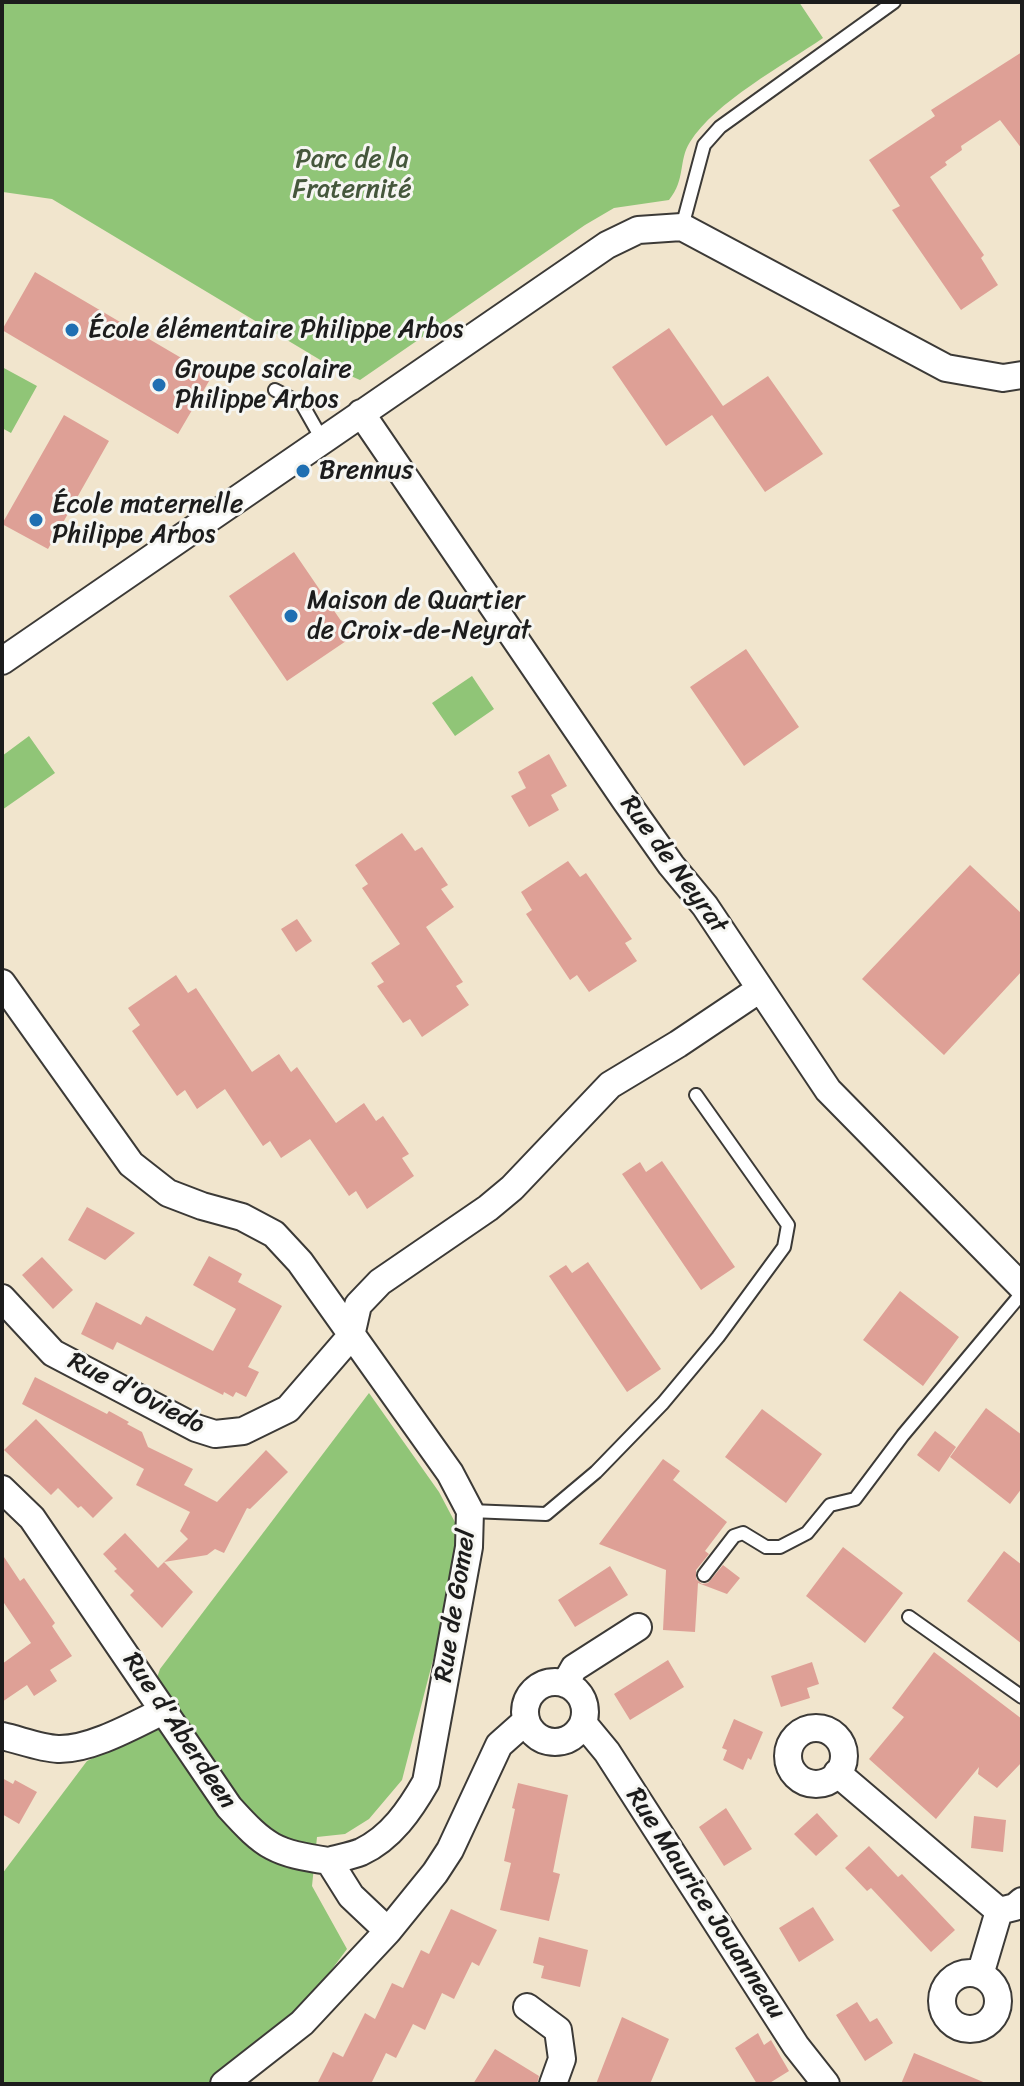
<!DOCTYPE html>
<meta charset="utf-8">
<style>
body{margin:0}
#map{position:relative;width:1024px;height:2086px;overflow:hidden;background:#f1e5cd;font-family:Sriracha,sans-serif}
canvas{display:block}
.frame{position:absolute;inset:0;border:4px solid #1c1c1c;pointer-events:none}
</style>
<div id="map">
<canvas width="1024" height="2086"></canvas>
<div class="frame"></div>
</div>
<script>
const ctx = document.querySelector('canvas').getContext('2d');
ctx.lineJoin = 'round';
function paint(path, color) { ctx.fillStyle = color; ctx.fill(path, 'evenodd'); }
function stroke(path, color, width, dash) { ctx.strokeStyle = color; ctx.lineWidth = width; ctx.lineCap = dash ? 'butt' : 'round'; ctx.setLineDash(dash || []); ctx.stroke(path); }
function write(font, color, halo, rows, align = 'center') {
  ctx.font = font + ' Sriracha,sans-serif'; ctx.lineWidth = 6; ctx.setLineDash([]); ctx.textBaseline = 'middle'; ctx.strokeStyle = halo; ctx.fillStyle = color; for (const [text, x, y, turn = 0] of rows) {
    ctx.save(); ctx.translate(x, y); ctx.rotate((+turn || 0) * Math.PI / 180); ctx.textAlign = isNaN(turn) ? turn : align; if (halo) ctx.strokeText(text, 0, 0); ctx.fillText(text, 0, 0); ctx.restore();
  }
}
paint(new Path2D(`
 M2,2H799L823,38C784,65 715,102 690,142C678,161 686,179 669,200L614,208L585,225L360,380L337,370L52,199L3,192Z
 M2,367L37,386L11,433L2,428Z
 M472,676L494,709L455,736L432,703Z
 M29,736L55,773L2,810V756Z
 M369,1393L439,1492L458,1528V1563L402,1780L369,1819L345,1834L317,1837L312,1886L347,1949L298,2015L212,2084H2V1874L87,1761L137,1737L160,1669Z`), '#90c577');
paint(new Path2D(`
 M1022,52V149L1000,120L961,146L962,150L945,162L947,165L930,177L984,255L981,258L998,285L961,310L892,210L900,206L869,160L935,116L931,110Z
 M35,272L212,376L178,434L2,330Z
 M669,328L723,406L768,376L823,454L765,492L712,415L666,446L612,367Z
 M64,415L109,441L48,549L2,524Z
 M294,552L352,637L287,681L229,596Z
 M746,649L799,727L744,766L690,687Z
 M549,754L567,786L551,795L559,810L529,827L511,796L526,788L518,772Z
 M402,833L415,851L422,847L448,885L441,889L454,907L426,927L463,982L456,986L469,1005L422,1037L410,1019L403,1023L377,986L384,982L371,963L400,944L362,888L368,884L355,865Z
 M568,861L580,877L586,873L632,939L625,943L637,961L589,992L577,975L570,980L526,914L532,910L521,892Z
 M970,865L1022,914V971L944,1055L862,979Z
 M297,919L312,941L296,952L281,929Z
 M176,975L188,993L196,988L252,1072L279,1054L291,1072L297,1067L336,1123L364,1103L376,1121L383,1116L409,1154L402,1158L414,1176L367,1209L356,1191L349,1196L310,1139L281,1158L270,1141L263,1146L225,1089L197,1109L185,1090L177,1096L132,1031L140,1025L128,1008Z
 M662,1161L735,1267L701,1290L622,1174L640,1162L646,1172Z
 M87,1207L135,1233L105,1260L68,1240Z
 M209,1256L242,1274L238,1282L282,1306L248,1367L259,1372L246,1397L236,1392L233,1397L224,1392L223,1395L117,1342L113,1350L81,1334L96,1302L141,1325L146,1316L213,1351L236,1309L193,1285Z
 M42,1257L73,1290L53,1309L22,1275Z
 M588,1262L661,1369L627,1392L549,1276L566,1265L572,1273Z
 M900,1291L959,1337L923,1386L863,1340Z
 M35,1377L107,1414L109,1411L129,1422L127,1424L142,1432L148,1447L193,1469L184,1485L217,1502L266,1450L288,1472L250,1509L247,1508L224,1553L215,1549L207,1555L164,1562L188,1539L180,1531L190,1512L136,1485L144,1469L22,1404Z
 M986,1408L1022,1435V1488L1010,1504L950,1457Z
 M762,1409L822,1454L786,1503L725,1457Z
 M36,1419L113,1498L93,1518L81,1506L78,1508L58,1488L51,1495L4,1450Z
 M935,1431L956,1447L939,1472L917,1455Z
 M663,1459L680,1471L673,1480L727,1522L705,1551L709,1554L696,1570V1579L702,1584L708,1583L723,1565L740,1578L727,1594L698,1583L695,1632L663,1630L666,1570L599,1544Z
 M125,1533L158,1568L164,1562L193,1592L162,1628L130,1595L134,1591L114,1571L117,1569L103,1554Z
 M843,1547L903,1593L865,1643L806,1596Z
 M1004,1551L1022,1565V1644L967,1601Z
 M2,1554L20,1581L24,1578L55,1623L52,1626L72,1656L50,1670L57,1681L34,1696L27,1685L2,1702V1664L31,1643L2,1600Z
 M610,1566L628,1595L575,1627L558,1600Z
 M934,1652L1022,1719V1762L997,1788L978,1774L979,1767L936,1819L869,1759L904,1717L892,1708Z
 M668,1660L684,1687L630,1720L614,1694Z
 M812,1662L819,1684L807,1688L810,1698L781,1707L771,1676Z
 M734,1719L763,1732L751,1760L748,1758L743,1770L723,1760L727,1750L722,1748Z
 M2,1778L13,1784L15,1780L37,1792L19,1824L2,1814Z
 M518,1783L568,1795L553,1872L560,1874L549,1921L500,1910L511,1863L504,1861L515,1809L512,1808Z
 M726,1808L752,1849L724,1866L699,1827Z
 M817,1813L838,1836L816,1856L794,1834Z
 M974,1816L1006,1820L1003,1852L971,1848Z
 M869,1846L898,1877L902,1874L955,1930L931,1952L871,1888L867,1891L845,1868Z
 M813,1907L834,1940L799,1962L779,1928Z
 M451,1909L497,1930L479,1966L472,1962L454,1999L442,1993L425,2030L413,2024L396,2058L386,2053L371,2084H317L333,2052L343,2057L365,2013L375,2019L392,1983L403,1988L421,1950L429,1954Z
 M539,1937L588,1950L580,1987L541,1978L544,1966L533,1963Z
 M857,2002L870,2022L877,2018L893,2043L865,2061L836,2015Z
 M622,2017L669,2039L650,2084H596Z
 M758,2033L764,2045L771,2040L789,2071L768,2084H757L735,2048Z
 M495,2049L539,2076L537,2084H473Z
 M914,2053L988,2084H901Z`), '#dea096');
const lane = new Path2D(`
 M682,227L704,145L720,127L894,2
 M275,390L302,404L323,441
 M470,1511L546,1514L596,1472L663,1403L718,1337L784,1247L788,1225L696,1095
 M704,1575L734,1536L743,1533L766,1547H780L807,1533L830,1505L855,1499L903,1435L1022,1293
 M909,1617L1022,1697`);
const street = new Path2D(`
 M361,413L625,800L671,865L705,906L828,1090L1022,1287
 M2,661L607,245L638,230L682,227L946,368L1003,378L1022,375
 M2,983L131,1164L168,1193L202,1206L242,1217L274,1234L300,1262L450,1473L470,1511L469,1547L426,1782C410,1810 391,1838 361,1852C351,1856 339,1858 329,1861
 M2,1298L53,1353L196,1428L215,1434L243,1431L288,1409L351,1336L358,1305L380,1282L488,1208L512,1188L610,1085L678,1044L760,989
 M2,1489L32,1518L229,1807C266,1848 275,1853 329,1861L351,1896L388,1931
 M525 1712a30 30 0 1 1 60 0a30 30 0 1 1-60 0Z
 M565,1684L574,1668L638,1627
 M583,1723L607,1752L796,2046L826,2084
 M788 1756a28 28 0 1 1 56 0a28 28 0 1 1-56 0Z
 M2,1736C20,1740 40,1748 58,1749C91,1750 136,1724 165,1710
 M837,1773L999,1911L1015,1907L1022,1901
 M942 2001a28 28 0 1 1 56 0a28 28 0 1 1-56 0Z
 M980,1975L999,1911
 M527,2007L558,2030L562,2059L553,2084
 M224,2084L302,2023L388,1931L435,1873L450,1850L499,1745L526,1721`);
stroke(lane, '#3c3a37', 16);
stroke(street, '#3c3a37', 30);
stroke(lane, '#fff', 12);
stroke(street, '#fff', 26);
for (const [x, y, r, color] of [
 [72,330,8,"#1f6fb2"],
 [159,385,8,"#1f6fb2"],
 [303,471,8,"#1f6fb2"],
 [36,520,8,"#1f6fb2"],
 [291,616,8,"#1f6fb2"]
]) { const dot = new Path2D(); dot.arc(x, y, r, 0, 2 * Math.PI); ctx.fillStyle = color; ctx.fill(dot); stroke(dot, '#f6f6f2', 3); }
write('26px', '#45573c', '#f6f6f2', [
 ["Parc de la",352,160],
 ["Fraternité",352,190]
]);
write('26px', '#1c1c1c', '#f6f6f2', [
 ["École élémentaire Philippe Arbos",88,330],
 ["Groupe scolaire",175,370],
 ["Philippe Arbos",175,400],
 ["Brennus",319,471],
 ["École maternelle",52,505],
 ["Philippe Arbos",52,535],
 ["Maison de Quartier",307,601],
 ["de Croix-de-Neyrat",307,631]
], 'left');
write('26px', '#1c1c1c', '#f6f6f2', [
 ["Rue de Neyrat",673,865,54],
 ["Rue d'Oviedo",136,1394,27],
 ["Rue de Gomel",456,1606,-81],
 ["Rue d'Aberdeen",179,1731,56],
 ["Rue Maurice Jouanneau",705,1904,57]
]);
</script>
